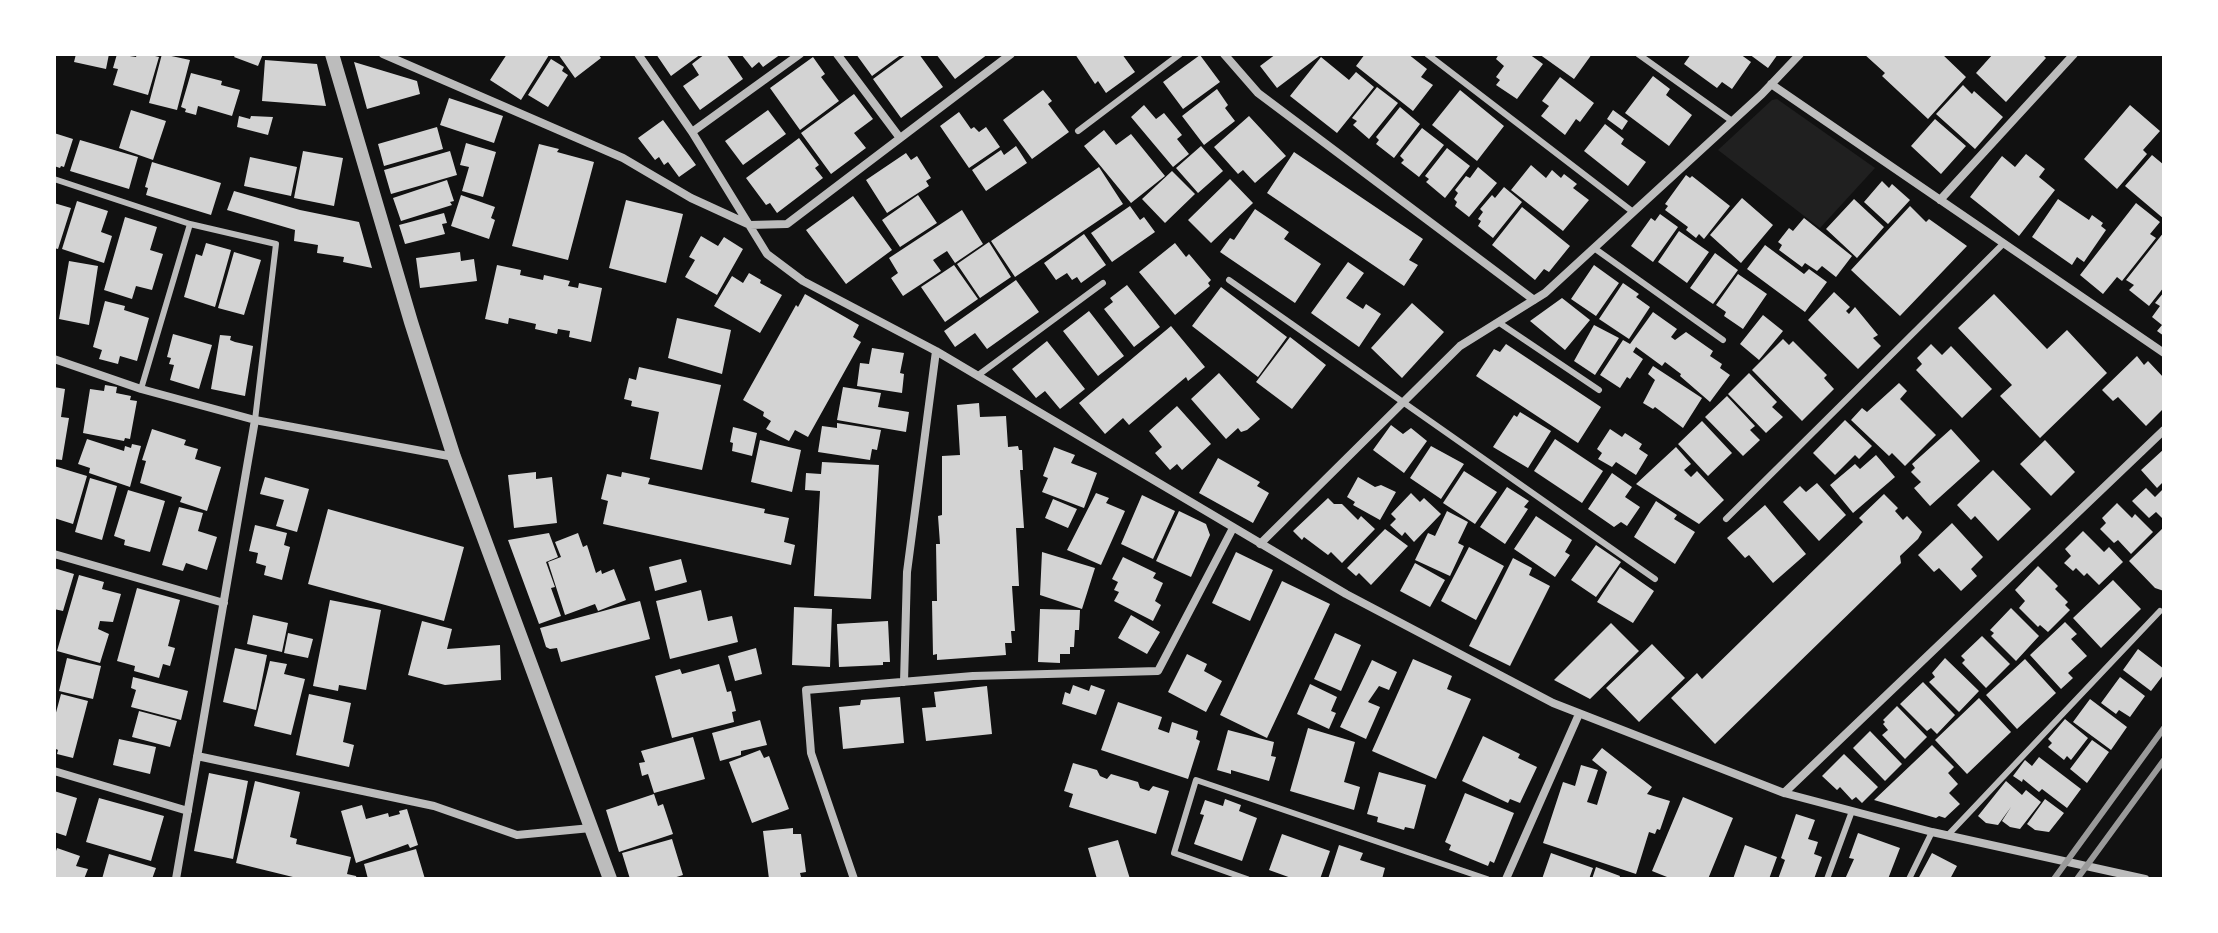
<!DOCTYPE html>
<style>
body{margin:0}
#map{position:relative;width:2218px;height:933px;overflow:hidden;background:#111;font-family:"Roboto Condensed",sans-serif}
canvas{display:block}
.frame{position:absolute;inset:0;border:56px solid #fff;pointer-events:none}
</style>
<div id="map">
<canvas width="2218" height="933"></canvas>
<div class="frame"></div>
</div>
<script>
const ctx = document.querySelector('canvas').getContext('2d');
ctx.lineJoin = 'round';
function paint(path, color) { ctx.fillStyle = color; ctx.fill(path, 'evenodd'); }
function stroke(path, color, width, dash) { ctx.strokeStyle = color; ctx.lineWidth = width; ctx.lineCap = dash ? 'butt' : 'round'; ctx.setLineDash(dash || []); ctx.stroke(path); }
paint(new Path2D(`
 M1777,99L1875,168L1820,228L1718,150L1772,100Z`), '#202020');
paint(new Path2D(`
 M76,54H109L106,69L74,62Z
 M117,54L136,57L137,54H147L159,57L148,95L113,85L118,69L113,68Z
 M162,54L190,60L177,110L149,103Z
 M236,54H263L258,66L234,57Z
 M507,54L549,55L521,100L490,80Z
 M558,54H598L601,58L575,78Z
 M656,54H701L671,76Z
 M705,54H726L743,79L700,110L683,86L699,75L692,64Z
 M741,54H781L763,67L759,62L752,68Z
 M856,54H902L872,76Z
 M907,54H919L943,87L901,118L873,79Z
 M936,54H988L955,79Z
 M1075,54H1122L1135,72L1106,93L1098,81L1095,84Z
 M1276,54H1322L1277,88L1260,66Z
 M1365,54H1408L1427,69L1421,77L1433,85L1413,111L1356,66Z
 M1499,54H1529L1543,64L1517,99L1496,85L1500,80L1496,77L1504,66L1496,59Z
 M1539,54H1592L1574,79Z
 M1691,54H1740L1751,62L1732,89L1722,82L1717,88L1684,64Z
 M1749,54H1778L1768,68Z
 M1864,54H1942L1966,77L1928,119L1882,76L1885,73Z
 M1993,54H2042L2046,58L2006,102L1976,73Z
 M1200,55L1220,82L1183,109L1163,82Z
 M813,57L825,74L821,77L839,101L800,130L770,88Z
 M1321,57L1349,80L1356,72L1374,87L1337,133L1290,96Z
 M551,59L564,67L562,71L568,75L548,107L528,95Z
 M265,60L317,64L326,106L262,101Z
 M354,62L417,81L420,94L367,109Z
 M191,73L222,81L221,85L240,90L232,116L198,106L196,115L185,112L186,109L181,107Z
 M1653,76L1670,89L1666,95L1692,115L1669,146L1625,113Z
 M1560,77L1594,103L1580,122L1576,119L1565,135L1541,116L1549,106L1542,101Z
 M1963,85L1972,94L1974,91L2003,117L1975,149L1936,114Z
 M1377,87L1398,103L1369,139L1353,125L1357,121L1352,118Z
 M1217,89L1228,105L1225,108L1235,121L1204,145L1182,116Z
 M1043,90L1052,101L1048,104L1069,132L1032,159L1003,120Z
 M1460,90L1504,126L1477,161L1432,125Z
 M854,94L873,119L854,133L866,148L831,174L801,133Z
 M449,98L503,116L494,143L440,125Z
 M1144,105L1156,119L1164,113L1182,135L1177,139L1189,154L1173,167L1131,117Z
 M2130,105L2160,131L2143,150L2147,154L2117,189L2084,159Z
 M1400,107L1420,124L1394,158L1376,144L1379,140L1376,137Z
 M131,110L166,121L153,160L119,148Z
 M768,110L786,134L743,165L725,141Z
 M1613,110L1628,121L1622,130L1607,119Z
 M959,112L971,129L974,127L979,132L986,127L1000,147L969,168L940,126Z
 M239,116L250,119L251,116L273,117L268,135L237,127Z
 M1249,116L1286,156L1255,183L1243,170L1238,174L1214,147Z
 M1935,119L1966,146L1941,174L1911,146Z
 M663,120L696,165L679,177L668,162L664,165L659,157L655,160L638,138Z
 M1605,124L1624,139L1621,144L1646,162L1628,186L1584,151Z
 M437,127L443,149L384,166L378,144Z
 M1422,128L1444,145L1419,177L1401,163L1404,160L1400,156Z
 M1104,130L1116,145L1131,134L1165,176L1131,203L1084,146Z
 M54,133L73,139L64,167L61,166L60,168L54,166Z
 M799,138L819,165L815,168L823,178L777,213L770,203L766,205L746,178Z
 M80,140L138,157L129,189L70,171Z
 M466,143L496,152L483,197L462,191L469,167L460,165Z
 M539,144L559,149L557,152L594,162L568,260L512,246Z
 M1016,146L1027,163L986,191L972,170L1001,150L1004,155Z
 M1201,146L1223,171L1198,193L1176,168Z
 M1447,148L1470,166L1445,198L1426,182L1429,179L1425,176Z
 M303,151L343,158L334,206L294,198Z
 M450,151L457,175L391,194L384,170Z
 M1294,152L1423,239L1409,260L1418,265L1404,286L1267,193Z
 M906,153L911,160L917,156L931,178L926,181L929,186L887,213L866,180Z
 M2026,154L2045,169L2039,177L2055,190L2019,236L1970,197L2002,156L2015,167Z
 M2152,155L2164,165V219L2125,186Z
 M250,157L297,167L291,196L244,186Z
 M152,162L221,183L211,215L146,195L148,188L145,187Z
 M1531,165L1546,178L1552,170L1561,178L1564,174L1577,184L1573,188L1589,200L1563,231L1511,190Z
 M1099,167L1123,204L1015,277L991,241Z
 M1478,167L1497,183L1469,217L1455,206L1457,202L1454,199L1458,193L1455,190L1466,176L1470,178Z
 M1172,171L1195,194L1165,223L1142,199Z
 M1686,175L1690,178L1692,176L1730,206L1704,239L1699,234L1696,238L1686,230L1688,227L1665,210L1668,206L1665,204Z
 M1230,179L1253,203L1211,243L1188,220Z
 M447,180L454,201L450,202L452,205L401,221L393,198Z
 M1882,181L1889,188L1892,184L1910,200L1888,224L1864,202Z
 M1504,187L1522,202L1493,238L1478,226L1481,221L1478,219L1483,212L1480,209L1492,195L1495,198Z
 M234,191L300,210L359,222L372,268L343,262L344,257L317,253L318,245L294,241L295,230L227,210Z
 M461,195L495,207L491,218L495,220L489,239L451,226Z
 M918,195L937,223L900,247L882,220Z
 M853,196L892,250L846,284L806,230Z
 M1742,198L1773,225L1741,263L1710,235Z
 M1854,199L1884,227L1857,258L1826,229Z
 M2058,199L2089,220L2092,215L2103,223L2101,226L2106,230L2084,262L2077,257L2072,265L2032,237Z
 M626,200L683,214L666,283L609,268Z
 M77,201L108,211L101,232L112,236L104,263L62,249Z
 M54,203L71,208L58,249L54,248Z
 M2136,203L2160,222L2150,234L2156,238L2122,281L2117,277L2103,294L2080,275Z
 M1130,206L1140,220L1144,217L1155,232L1112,262L1091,233Z
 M1910,206L1926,222L1929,219L1967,246L1900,316L1851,270Z
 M1522,207L1570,246L1549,272L1544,269L1535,280L1492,245Z
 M1255,209L1289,232L1284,239L1321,264L1295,303L1220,252L1230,238L1234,240Z
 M962,210L983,244L955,263L947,251L933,260L941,271L903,296L891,278L898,273L889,258Z
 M444,213L447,223L442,224L445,234L405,244L399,225Z
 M1660,214L1678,227L1653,262L1631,246L1651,218L1655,221Z
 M125,217L157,227L150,250L163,254L152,290L136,286L132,299L104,290Z
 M1804,218L1852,256L1836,277L1822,266L1817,271L1805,263L1802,267L1779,250L1782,245L1778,242L1789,228L1793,231Z
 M1679,231L1709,252L1687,283L1658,262Z
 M2164,232V287L2149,306L2129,290L2134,285L2126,280Z
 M1084,234L1106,265L1081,283L1077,277L1072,280L1067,273L1056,280L1044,263Z
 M701,236L718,246L724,237L743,249L717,295L685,277L695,260L689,257Z
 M989,242L1011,277L980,298L957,264Z
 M206,243L231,250L215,307L184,297L196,254L202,256Z
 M1175,243L1186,257L1189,254L1211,280L1208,283L1210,286L1175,315L1139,272Z
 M1765,245L1804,274L1809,269L1827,282L1805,312L1747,269Z
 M234,252L261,260L244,315L218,308Z
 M460,252L461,261L474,259L477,281L420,288L416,258Z
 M1715,253L1738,270L1713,304L1690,288Z
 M69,261L98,266L89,325L59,319Z
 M1348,262L1364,273L1346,298L1363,309L1366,304L1381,314L1359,347L1311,313Z
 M497,265L521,270L520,275L543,280L544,275L570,281L568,286L578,288L579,283L602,288L591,342L569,337L570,331L558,329L557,334L535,329L536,324L509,318L508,324L485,319Z
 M954,265L978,299L945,322L921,287Z
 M1594,265L1619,283L1596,316L1571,299Z
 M749,273L761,280L760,283L782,295L760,333L714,306L732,276L743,283Z
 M1738,274L1767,294L1743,329L1724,316L1726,312L1716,305Z
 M1016,280L1039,312L987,349L975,333L955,347L944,331Z
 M1623,283L1639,294L1636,297L1650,307L1629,339L1599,319Z
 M1127,285L1160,327L1134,347L1104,309L1113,302L1110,298Z
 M1221,287L1287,337L1258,377L1192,326Z
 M1834,292L1850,307L1846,311L1849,314L1855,307L1878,335L1873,338L1881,346L1858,369L1808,320Z
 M2164,292V336L2157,331L2162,325L2152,317L2160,306L2155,303Z
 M805,294L859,325L853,337L861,342L808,437L795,430L789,441L766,429L771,421L763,416L764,412L743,400L796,305L798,307Z
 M1994,294L2047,349L2067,330L2107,373L2040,438L2000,396L2012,385L1958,328Z
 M1562,298L1590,320L1565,350L1530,321Z
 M105,301L125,306L124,310L149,318L137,361L120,356L118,364L99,359L102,350L93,347Z
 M1412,303L1444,332L1402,378L1371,348Z
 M1089,311L1124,356L1098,376L1063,331Z
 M1653,312L1677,329L1671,337L1675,340L1686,332L1713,351L1710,356L1722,364L1720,368L1730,375L1710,402L1680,376L1681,374L1665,362L1662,366L1636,347L1633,352L1643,359L1630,379L1627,377L1620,388L1600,375L1623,340L1630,344Z
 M1763,315L1783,331L1759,360L1740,344Z
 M677,318L731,330L722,374L668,358Z
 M1594,325L1619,338L1595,375L1574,361Z
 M1171,326L1205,367L1188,381L1186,377L1129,425L1123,418L1105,434L1079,403Z
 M173,334L212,345L199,389L170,380L174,365L169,364L171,358L167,357Z
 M220,335L231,336L230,340L235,342L253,346L245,396L211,389Z
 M1290,337L1326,365L1292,409L1256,382Z
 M1783,339L1789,345L1793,341L1827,375L1824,378L1834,389L1802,421L1752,370Z
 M1047,341L1085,389L1060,409L1045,391L1036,398L1012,369Z
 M1506,344L1601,407L1578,443L1476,376L1494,349L1500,352Z
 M1931,344L1942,355L1951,346L1992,389L1962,418L1916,370L1922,364L1917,358Z
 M872,348L904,353L900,373L904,374L902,393L857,386L860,363L869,364Z
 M2137,356L2144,365L2148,361L2164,378V408L2146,426L2118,397L2113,401L2102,390Z
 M1653,366L1702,398L1683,428L1655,407L1653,409L1643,403L1655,380L1648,374Z
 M639,367L721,385L702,470L650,459L659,412L631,406L632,401L624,399L629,378L636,380Z
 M1219,373L1260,419L1247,430L1241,432L1238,428L1226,439L1191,399Z
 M1749,373L1777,402L1772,407L1783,417L1766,433L1728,394Z
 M1899,383L1907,391L1900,399L1936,435L1905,466L1892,453L1889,456L1851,420L1862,408L1867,412Z
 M105,385L117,387L116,393L131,396L130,400L137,401L130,439L125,438L124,441L83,433L90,389L104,391Z
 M54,387L65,389L61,417L69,418L62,460L54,459Z
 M843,387L881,393L878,407L909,412L906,432L837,420Z
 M1727,396L1755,426L1750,430L1760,440L1743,456L1705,417Z
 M979,403L980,417L1006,416L1008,447L1018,446L1019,450H1022L1023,470H1020L1024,528H1016L1019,586H1012L1015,631H1011L1012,643H1005L1006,655L937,660V654L933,655L932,601H937L936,544H940L938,516L942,515V456L960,455L957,405Z
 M1177,406L1211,444L1182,470L1177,464L1170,470L1155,453L1162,447L1149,431Z
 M1520,412L1551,431L1528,468L1493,447L1514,415L1517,417Z
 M1845,420L1872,446L1859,459L1855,455L1835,475L1813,453Z
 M1702,421L1732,453L1708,476L1678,444Z
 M837,423L881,430L877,450L872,449L870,460L818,452L822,426L837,428Z
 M1391,425L1403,434L1411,428L1427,441L1404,473L1373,450Z
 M733,427L757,433L752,456L732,451L733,443L730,442Z
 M152,429L186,440L184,445L198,449L195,459L221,467L207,511L180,502L182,497L140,483L146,461L142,460Z
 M1610,429L1622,437L1625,433L1642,444L1639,449L1648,455L1636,475L1616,462L1612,467L1598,459L1602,453L1597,449Z
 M1951,429L1980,461L1930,506L1914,488L1921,482L1911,472L1915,468L1912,464Z
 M87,439L124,451L125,446L131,448L132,444L141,446L130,487L89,473L90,468L78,464Z
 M1555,439L1603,471L1582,503L1534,471Z
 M760,440L801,450L792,492L751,482Z
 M2045,440L2075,472L2051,496L2020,464Z
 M1431,446L1464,464L1441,499L1410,478Z
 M1054,447L1075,455L1071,463L1097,473L1084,508L1042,492L1048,478L1043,476Z
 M1676,447L1691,464L1684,470L1691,477L1697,471L1724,500L1699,524L1636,484Z
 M2164,449V481L2157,488L2141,470Z
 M1876,455L1895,477L1853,513L1830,485L1855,464L1860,469Z
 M1218,458L1260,482L1257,486L1269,493L1253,523L1199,493Z
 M822,462L879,465L871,599L814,596L820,491L805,490L806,473L821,474Z
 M54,466L87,476L73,524L54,518Z
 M1993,470L2031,509L1998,541L1975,516L1971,520L1957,505Z
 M1464,471L1497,492L1475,524L1443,503Z
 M536,472V479L552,477L557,523L514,528L508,475Z
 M622,472L650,478L648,484L765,509L764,513L789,518L784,542L795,545L791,565L603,524L608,501L601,499L607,474L621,477Z
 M1612,473L1632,487L1625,497L1640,507L1627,526L1621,522L1614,527L1588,509Z
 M265,477L309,489L297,532L276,526L284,500L260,494Z
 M1358,477L1375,487L1381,485L1396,492L1380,520L1353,505L1355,502L1347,497Z
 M90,478L117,486L102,540L75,532Z
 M1817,483L1846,515L1819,541L1783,502L1800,486L1806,492Z
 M1507,487L1529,501L1524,507L1528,509L1505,544L1480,527Z
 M2146,488L2155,497L2164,488V520L2156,512L2149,518L2132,501Z
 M128,490L165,501L150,552L124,545L125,540L114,536Z
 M1096,493L1109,498L1106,503L1125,511L1101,565L1067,550Z
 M1411,493L1420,502L1424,498L1441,514L1414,542L1405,532L1402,536L1390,525L1396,519L1391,514Z
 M1884,494L1898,508L1895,511L1903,520L1907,516L1922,532L1918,539L1900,556L1901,563L1715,744L1671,698L1697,673L1702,679L1863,522L1859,518Z
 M1142,495L1175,511L1153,559L1121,544Z
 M1328,498L1334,504H1342L1358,520L1361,516L1375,529L1342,563L1331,552L1328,555L1304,537L1302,540L1293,531Z
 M1053,499L1077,509L1068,528L1045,518Z
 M1656,501L1677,515L1674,519L1695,532L1675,564L1634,537Z
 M2117,503L2132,518L2135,514L2153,532L2131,554L2118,540L2114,543L2100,529L2106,523L2102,518Z
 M1765,505L1806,554L1773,583L1749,555L1745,558L1727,538Z
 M179,507L203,513L198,531L217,537L207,570L186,563L183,571L162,565Z
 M328,509L464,547L444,621L308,584Z
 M1179,511L1206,524L1210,535L1191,577L1156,561Z
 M1447,511L1468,522L1458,543L1464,546L1450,576L1415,560L1428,533L1435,536Z
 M1536,516L1572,540L1565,552L1570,555L1555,577L1514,549Z
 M1952,523L1983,557L1971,569L1977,576L1961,591L1939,568L1934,572L1918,555Z
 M255,525L287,533L284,545L290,547L282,580L264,575L266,566L256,563L258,553L249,551Z
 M2164,527V591L2155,588L2129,561Z
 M1385,529L1408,546L1371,585L1359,573L1356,576L1347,568Z
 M2083,531L2104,552L2109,547L2123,562L2099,585L2087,573L2084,576L2076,568L2073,571L2064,563L2071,556L2065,549Z
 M549,533L558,557L546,562L555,587L551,588L561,616L539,624L508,540Z
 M578,533L583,547L587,545L596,573L601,570L602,574L614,569L626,600L598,611L595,604L565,615L548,562L561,557L555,542Z
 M1596,545L1621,562L1596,597L1571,580Z
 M1469,547L1504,566L1476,620L1441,601Z
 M1042,552L1095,568L1082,609L1040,595Z
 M1236,552L1273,570L1250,621L1212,603Z
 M1123,557L1156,573L1153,578L1163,583L1155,601L1161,605L1153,621L1114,601L1119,592L1114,590L1118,582L1112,579Z
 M1513,558L1532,568L1529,575L1550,586L1510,666L1469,646Z
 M681,559L687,582L655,591L649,567Z
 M1415,563L1445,580L1430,607L1400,591Z
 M2038,566L2058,586L2055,589L2068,602L2065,605L2070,610L2048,632L2040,625L2038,627L2019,608L2025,601L2015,590Z
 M1620,567L1654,591L1633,623L1597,602Z
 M54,568L74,574L63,611L54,609Z
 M79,575L104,582L102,589L121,594L113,622L100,621L98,629L109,634L100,663L57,651Z
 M2113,580L2141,609L2101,648L2073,618Z
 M1282,581L1330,604L1267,738L1220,715Z
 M137,588L180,600L168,646L175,648L170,666L163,664L159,678L134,671L135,666L117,661Z
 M701,590L708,621L732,616L738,642L670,659L656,601Z
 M330,600L381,610L366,690L339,685L338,691L313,686Z
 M640,601L650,639L561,662L557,648L550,649L546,647L540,628Z
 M794,607L832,609L830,667L792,665Z
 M2011,608L2039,636L2016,661L1991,636L1994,633L1990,630Z
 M1040,609L1080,610L1079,630H1075L1074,647H1070V654H1060V663L1038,662Z
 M253,615L288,623L282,652L247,644Z
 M1131,615L1160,632L1147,654L1118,638Z
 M422,621L452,629L447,649L500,645L501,680L445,685L408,675Z
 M888,621L890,662H883V665L839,667L837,624Z
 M2065,622L2077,634L2071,639L2087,656L2068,673L2073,678L2061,689L2030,655Z
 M1611,623L1639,651L1590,699L1554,680Z
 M288,633L313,639L308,658L284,653Z
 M1335,633L1361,645L1341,691L1314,679Z
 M1982,636L2010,664L1986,688L1962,663L1965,660L1961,656Z
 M1652,644L1685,678L1639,722L1606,688Z
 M235,648L267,655L256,710L223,702Z
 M756,648L762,674L735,681L728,656Z
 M2138,649L2164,669V674L2151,691L2123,670Z
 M1187,654L1207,664L1204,671L1222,681L1206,712L1168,692Z
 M67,658L101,666L93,699L59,691Z
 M1945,658L1979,691L1959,712L1929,682L1935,677L1932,673Z
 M1413,659L1452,676L1447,689L1471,699L1436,779L1372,751Z
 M2025,659L2056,693L2017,729L1986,695Z
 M1372,660L1397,672L1389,690L1379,686L1368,702L1380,707L1366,739L1340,727Z
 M270,661L287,664L284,674L305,679L291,735L254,726Z
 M719,664L727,692L731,691L736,711L732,712L734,722L672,738L655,676L680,669L682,674Z
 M133,677L188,691L181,720L131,707L136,690L131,688Z
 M2120,677L2145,696L2130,717L2119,710L2116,714L2101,703Z
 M1923,682L1955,715L1937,734L1931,728L1927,731L1900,704Z
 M1310,684L1337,697L1331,711L1336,713L1329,729L1297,714Z
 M1073,685L1089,691L1091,685L1105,690L1096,715L1062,704L1065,692L1070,694Z
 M987,686L992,734L926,741L922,708L936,707L934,692Z
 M61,694L88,701L73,758L57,754L58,750L54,748V720Z
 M309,694L351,703L343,742L354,745L349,767L296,755Z
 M900,697L904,743L843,749L839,707L860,705L861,700Z
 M1979,698L2011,732L1967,774L1935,740Z
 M2090,699L2127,727L2111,750L2073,722Z
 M1118,702L1162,717L1158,729L1169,733L1172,722L1198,731L1196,739L1200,741L1188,779L1101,750Z
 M1897,706L1927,737L1905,759L1882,735L1888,730L1883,724L1885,722L1883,720Z
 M139,711L177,721L170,747L132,737Z
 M2065,719L2088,738L2071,760L2067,756L2064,760L2048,747L2052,743L2048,739Z
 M760,720L767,745L741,751V755L720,761L712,733Z
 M1308,728L1355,742L1344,782L1360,787L1354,810L1290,791Z
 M1228,730L1274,742L1271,756L1276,757L1269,781L1231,770V774L1217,770Z
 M1870,731L1902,764L1885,781L1853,748Z
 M1483,736L1520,754L1518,758L1537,767L1520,803L1510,799L1508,803L1462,781Z
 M693,737L705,779L654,793L648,774L642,776L639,763L645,762L641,751Z
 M119,739L156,747L150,774L113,765Z
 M2092,740L2109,752L2087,783L2070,769Z
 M1932,745L1954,767L1948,773L1958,784L1949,793L1960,804L1945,818L1939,816L1936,818L1874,800Z
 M1602,748L1652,787L1647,794L1670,801L1660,830L1657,829L1655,834L1649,832L1636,874L1543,843L1563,782L1575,786L1581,765L1598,770L1587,802L1597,805L1607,772L1592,760Z
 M760,750L764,758L769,756L789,809L752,823L729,762Z
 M1844,754L1878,787L1862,803L1856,797L1852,800L1840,787L1837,790L1822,776Z
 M2039,757L2081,789L2067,808L2042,789L2039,792L2023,779L2022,782L2013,776L2025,760L2032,766Z
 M1073,763L1097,770L1100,776L1107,779L1111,774L1138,782L1140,788L1149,791L1153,786L1169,791L1156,834L1069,807L1073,794L1064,791Z
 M1379,772L1426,785L1414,829L1405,827L1404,830L1377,822L1378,817L1367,814Z
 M209,773L248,781L233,859L194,851Z
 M255,781L300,792L290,837L297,839L296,844L351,857L347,874L356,876L357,879H301L236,863Z
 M2006,781L2022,795L2026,790L2041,802L2020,829L2010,827L2002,821L2011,807L1998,825L1986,823L1978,816Z
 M54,791L77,798L66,836L54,832Z
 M1465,793L1514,813L1494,863L1490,861L1488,866L1449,850L1451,845L1445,842Z
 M654,794L658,806L663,804L673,834L619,852L606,810Z
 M1683,797L1733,818L1708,879H1672L1652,871Z
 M99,798L164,816L151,861L86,842Z
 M1225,799L1241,805L1239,811L1257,818L1242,861L1194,844L1204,815L1200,814L1205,800L1223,806Z
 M2045,799L2064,813L2049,832L2035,830L2027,824Z
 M362,805L366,819L388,813L389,817L400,814L399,811L407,809L418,845L410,848L408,844L356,863L341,811Z
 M1796,814L1815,820L1808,839L1818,842L1814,854L1822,857L1814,879H1778L1785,860L1781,858Z
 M793,828V834H801L806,872L800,873L801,877L769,879L763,831Z
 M1858,833L1900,848L1888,879H1845L1854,859L1849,858Z
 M1282,834L1330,851L1320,879H1294L1269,870Z
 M672,839L683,875L670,879H630L622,853Z
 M1118,840L1130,879H1097L1088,848Z
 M1339,845L1363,853L1360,860L1385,868L1382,879H1328Z
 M1745,845L1777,857L1769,879H1733Z
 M57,848L80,856L76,866L88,869L84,879H54V857Z
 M416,849L425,879H368L364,864Z
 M1551,853L1593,868L1589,879H1542Z
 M1932,853L1957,866L1950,879H1918Z
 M109,854L156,868L152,879H102Z
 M1596,867L1620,876L1619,879H1592Z`), '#d3d3d3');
stroke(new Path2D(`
 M1427,54L1633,212
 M1638,54L1732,121
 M1078,131L1180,54
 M54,179L190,224L276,244L255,420
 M1594,248L1723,340
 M1229,280L1655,579
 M1498,322L1599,390
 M977,376L1103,283
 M141,389L190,224
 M1726,519L2004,243
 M1948,835L2160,611
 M1247,879L1174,853L1196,780L1487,879
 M1827,879L1852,811
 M1909,879L1932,832`), '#bcbcbc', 6);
stroke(new Path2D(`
 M383,54L623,158L691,198L750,225L787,224L1011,54
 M638,54L692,132L800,54
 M837,54L900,138
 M1224,54L1258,93L1534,300
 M1771,84L2164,353
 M692,132L767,254L803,281L936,351L1346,594L1553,703L1784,793L1932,832L2145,879
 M1940,200L2074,54
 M54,359L141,389L255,420L454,457
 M1260,544L1460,346L1545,293L1762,94L1800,54
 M54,554L224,603
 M904,682L907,572L936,351
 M197,756L434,806L517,835L591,828
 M54,771L188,811
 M1784,793L2164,430
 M176,879L255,420
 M854,879L811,753L806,690L973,676L1158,671L1233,528
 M1506,879L1579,714`), '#bcbcbc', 8);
stroke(new Path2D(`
 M332,54L411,322L454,457L610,879`), '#bcbcbc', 14);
stroke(new Path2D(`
 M2054,879L2164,728
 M2077,879L2164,760`), '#9a9a9a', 6);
</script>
